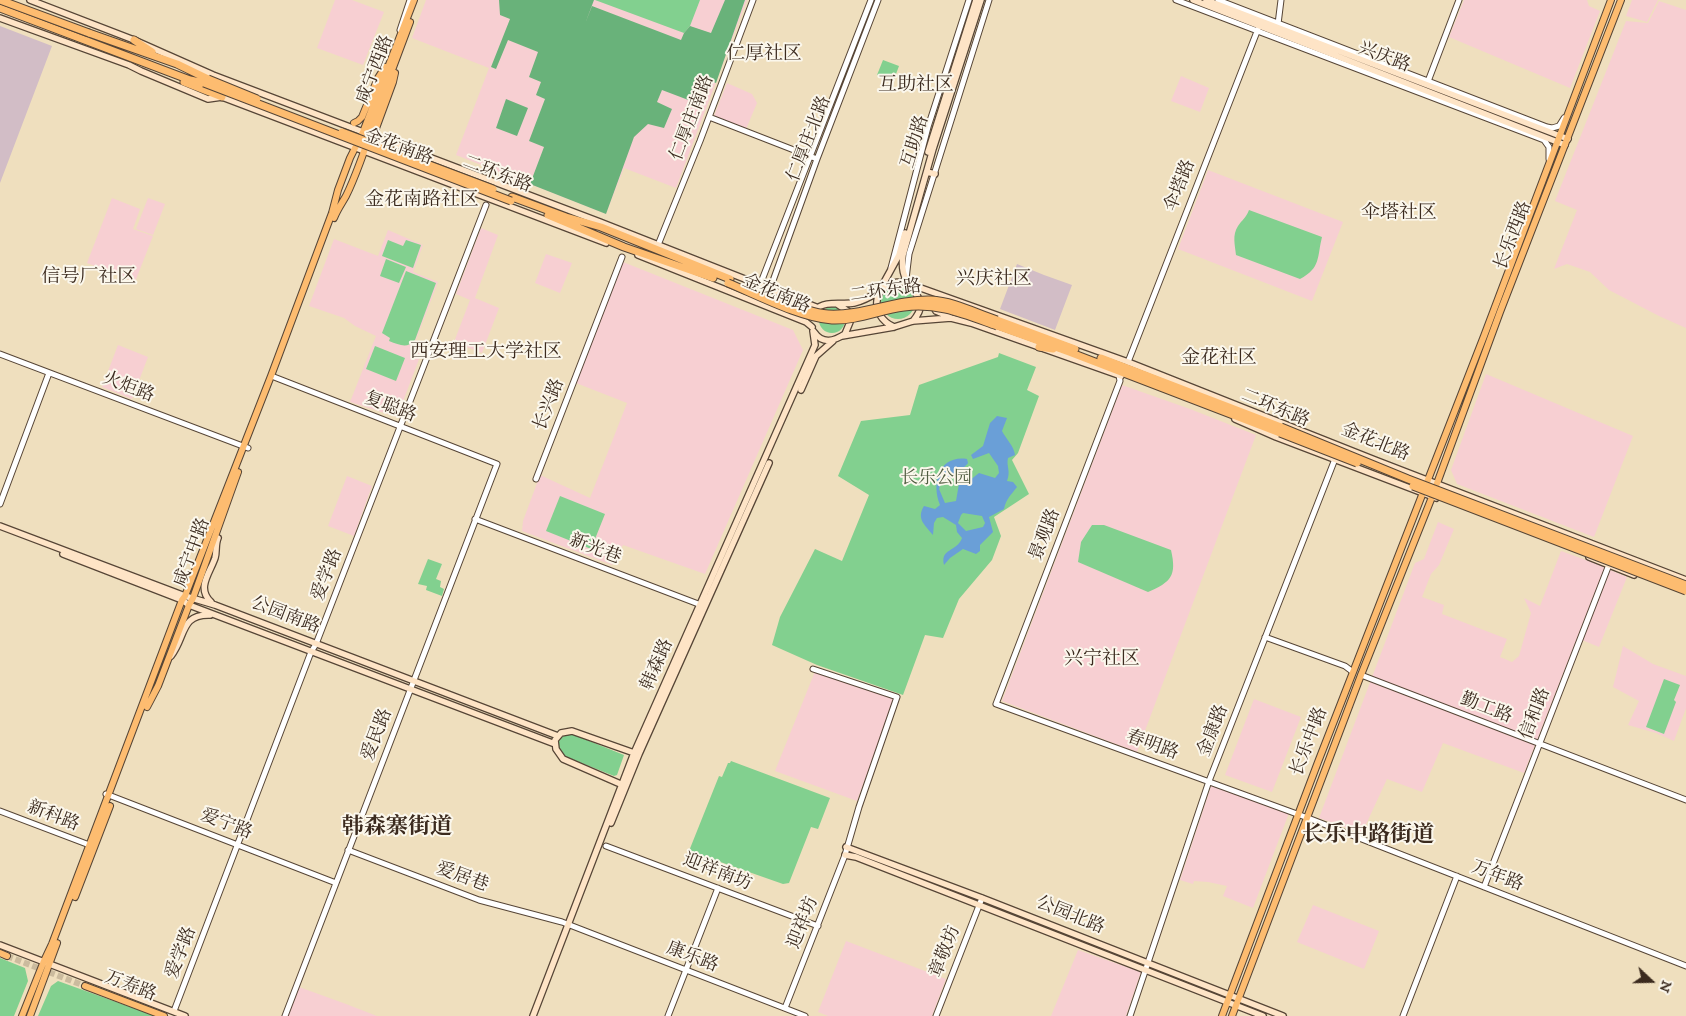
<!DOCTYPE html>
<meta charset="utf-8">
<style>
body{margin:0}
#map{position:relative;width:1686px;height:1016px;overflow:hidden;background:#efdfbe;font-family:"IM FELL DW Pica",serif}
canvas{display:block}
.north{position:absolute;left:1626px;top:956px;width:50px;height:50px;-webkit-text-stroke:4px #fbf7ec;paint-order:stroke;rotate:111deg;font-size:14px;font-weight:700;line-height:20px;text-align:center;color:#3b2a1e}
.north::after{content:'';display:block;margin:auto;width:18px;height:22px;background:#3b2a1e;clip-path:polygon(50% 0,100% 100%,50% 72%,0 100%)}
</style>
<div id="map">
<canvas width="1686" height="1016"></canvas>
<div class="north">N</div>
</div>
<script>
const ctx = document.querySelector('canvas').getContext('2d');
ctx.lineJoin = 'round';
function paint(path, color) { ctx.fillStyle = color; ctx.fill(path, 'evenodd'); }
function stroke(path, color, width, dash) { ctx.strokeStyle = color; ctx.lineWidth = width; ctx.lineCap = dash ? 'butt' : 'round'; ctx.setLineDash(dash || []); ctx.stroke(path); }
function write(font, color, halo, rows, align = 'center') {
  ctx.font = font + ' "IM FELL DW Pica","Noto Serif SC",serif'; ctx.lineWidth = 4; ctx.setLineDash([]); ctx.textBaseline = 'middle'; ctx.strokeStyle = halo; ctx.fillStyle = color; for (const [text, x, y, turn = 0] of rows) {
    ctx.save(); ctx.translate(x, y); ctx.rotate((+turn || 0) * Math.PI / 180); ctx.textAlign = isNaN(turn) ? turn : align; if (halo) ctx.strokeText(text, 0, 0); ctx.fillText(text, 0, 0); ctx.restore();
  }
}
paint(new Path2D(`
 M335,0H352L384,12L363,65L317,48Z
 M426,0H747L676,188L624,168L606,214L456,155L489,68L412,38Z
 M1464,0H1587L1589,6L1600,11L1570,88L1449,37Z
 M1632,0H1658L1647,22L1626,16Z
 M1659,1L1686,10V328L1659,316L1609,290L1590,272L1567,264L1554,269L1577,210L1555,201L1626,21L1648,23Z
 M1181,76L1209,88L1200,112L1171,101Z
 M727,83L752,94L757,103L746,129L714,116Z
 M1208,170L1343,222L1312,301L1178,249Z
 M112,198L140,209L133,229L153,236L135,282L87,263Z
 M148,198L165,204L153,235L136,229Z
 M481,228L498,235L475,298L499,308L482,353L454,342L470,300L456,294Z
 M388,230L423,245L413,272L438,282L412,350L421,354L397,417L350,402L376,336L355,326L344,318L309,306L334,239L378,256Z
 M546,254L572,263L560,293L535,283Z
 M623,262L793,330L803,350L705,574L623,545L612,565L522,531L523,521L540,475L590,498L627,403L576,383Z
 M118,345L148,357L132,399L102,387Z
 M1486,374L1633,436L1594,537L1457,484L1451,470Z
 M1122,385L1190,409L1256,435L1137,752L1002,701Z
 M347,476L372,486L354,536L328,526Z
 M1438,522L1454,529L1439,565L1431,574L1422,597L1444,605L1442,614L1507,639L1500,657L1512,662L1519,656L1531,613L1524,598L1540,606L1561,551L1605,567L1524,773L1443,743L1422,792L1387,779L1362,833L1319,818L1415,563L1424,559Z
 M1610,570L1627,577L1599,647L1582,640Z
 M1623,646L1653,664L1686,676V708L1674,741L1656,733L1628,725L1639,701L1613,687Z
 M816,669L896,695L857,801L775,771Z
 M1254,699L1301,717L1272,792L1225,775Z
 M1212,783L1289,813L1253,908L1223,896L1227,886L1208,882L1194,881L1193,884L1180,880Z
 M1313,905L1379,931L1364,969L1297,942Z
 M846,941L946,979L932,1016H828L818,1012Z
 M1078,950L1141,972L1126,1016H1051Z
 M299,987L346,1004L377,1016H287Z`), '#f7cfd2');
paint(new Path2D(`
 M0,26L52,46L0,183Z
 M1017,264L1044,275L1072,285L1055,330L1000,309Z`), '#d2bdc6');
paint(new Path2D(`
 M595,0H700L690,26L684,33Z
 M883,60L899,66L893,82L877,75Z
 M1249,210L1322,237C1317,257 1321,268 1300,279L1236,255C1235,245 1232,235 1238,226C1242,220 1246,218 1249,210Z
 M388,240L403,246L406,240L421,245L413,268L382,256Z
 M386,259L406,267L399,283L380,276Z
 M406,271L436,283L415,340C407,349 400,345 389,341L390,338L382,333Z
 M881 302a17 17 0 1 1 34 0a17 17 0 1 1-34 0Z
 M819 320a13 13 0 1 1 26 0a13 13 0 1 1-26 0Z
 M375,346L405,358L396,381L366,369Z
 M999,353L1036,367L1027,390L1039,396L1018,453L1012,460L1029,494L994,517L1001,536L992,560L959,599L943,638L925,635L903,695L817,665L772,645L780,617L815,549L842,561L869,495L838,476L861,421L910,415L919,385L998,357Z
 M560,496L605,514L591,549L546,531Z
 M1092,525H1104L1171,550C1177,576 1171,582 1148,592L1078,562L1081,542Z
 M428,559L442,564L436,579L441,581L440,587L444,589L442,596L426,590L427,586L418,584Z
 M1664,679L1680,685L1674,700L1676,702L1664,734L1646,727Z
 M572,734L624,755L617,775L614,776L564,756L558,746C559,737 564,735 572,734Z
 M731,761L830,798L818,829L811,827L789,883L783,884L689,851L719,776L722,777L728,763H730Z
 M0,958L25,968L28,981L14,1016H0Z
 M58,981L155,1016H38L51,986Z`), '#82d08f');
paint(new Path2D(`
 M499,0H594L585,24L592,6L681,40L684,33L690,26L711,33L725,0H745L716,83L706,79L700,96L691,101L662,90L657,102L672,109L664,128L648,124L634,137L606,214L530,184L544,147L529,141L545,99L536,95L541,82L529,77L538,52L508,40L496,69L491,67L510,19L500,15Z
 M506,99L528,108L517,136L496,128Z`), '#69b27a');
paint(new Path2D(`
 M997,416L1007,418L1002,431C1006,439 1014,446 1015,455L1008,458C1006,467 1011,470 1007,481L1013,482L1017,487C1011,495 1006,499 1004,509L989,517L993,532L980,545V551L976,554L963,549L950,558L944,565C940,548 957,552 962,538L957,532L956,525L943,517L937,518L934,523L933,535C925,525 916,519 924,506L935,509L940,505C931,483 939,455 967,459L968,463C965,468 949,478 942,480L939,489L945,503L956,501L960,478L969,481L979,473L995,478L999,473L998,466L989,453L973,459L971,455L983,446L990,423ZM963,513L982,516L985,523L983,527L966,531L958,523L961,515Z`), '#6a9fd7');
stroke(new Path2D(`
 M7,956L85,986`), '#cbbb9e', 6, [6, 3]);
const tertiary = new Path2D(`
 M1176,0L1544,140L1549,147V159
 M1218,0L1547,127L1552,128L1559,126L1564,118
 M1278,24L1281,0
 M400,30L410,0
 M1427,84L1459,0
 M709,117L817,159
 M658,245L700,141L753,0
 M891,268L928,127L969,0
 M906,279L909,254L989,0
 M760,285L871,0
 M770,289L817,159L878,0
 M0,354L248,448
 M1128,362L1258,29
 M1119,375L1120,381L996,704L1308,818L1686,966
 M274,377L497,464L285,1016
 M536,479L622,257
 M0,504L49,373
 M475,519L701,605
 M1265,637L1345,666L1353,672
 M1361,675L1686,800
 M106,794L336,883
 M0,811L92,846
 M606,846L818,926
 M348,850L479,900L562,922L805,1016
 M1484,887L1610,562
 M785,1008L845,855L859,807L897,697L813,669
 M174,1011L311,652L316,644L486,205
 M668,1016L718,888
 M936,1016L982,898
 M1130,1016L1209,781L1335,459
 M1403,1016L1457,876`);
const secondary = new Path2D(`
 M30,0L134,40L213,75L600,222L816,307
 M1193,0L1565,145
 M1206,0L1568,139
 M0,18L129,65L141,71L208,99L222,97L606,243
 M928,152L976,0
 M927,172L935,174
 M638,255L806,322L812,327
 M882,286L899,255L905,233
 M933,306L936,311L950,317
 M815,310C825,300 841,305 854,303C864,301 872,296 880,291
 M913,321C929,302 916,296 906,279C902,272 902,263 903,255L933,149L981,0
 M894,327C867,315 873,280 904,282L1128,362L1375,460L1686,580
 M814,332C823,345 834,341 845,334L850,322L849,312L837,304
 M842,336L894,327L913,321L951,318L971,323L1121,376
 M801,390L816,356L833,341
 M1235,419L1276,437L1436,498
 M0,526L185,596L215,605L558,736
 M63,554L182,600L189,605L555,744
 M1589,557L1634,575
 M211,602C196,588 210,573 215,558C217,551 215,545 218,538
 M171,656C186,637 180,614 210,615
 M625,786L563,759L556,749L555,740L561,733L572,731L637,754
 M611,823L639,754L769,463
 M846,847L982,898L1283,1016
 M845,855L856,857L1263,1016
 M0,945L185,1016
 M533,1016L634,753L815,345L813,331`);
const primary = new Path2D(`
 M354,123L358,121L362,117L378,78L385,67
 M370,135L375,131L393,82L395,73
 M334,218C337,210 342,203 346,196C352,184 369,142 370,129L410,22
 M147,707L158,686L189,605L193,598L238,472
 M75,897L110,806
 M0,953L7,956
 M85,986L164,1016
 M22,1016L44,961L52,944L182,600L185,596L271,376L332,213L338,190L350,158L363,132L414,0
 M30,1016L57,943
 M1222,1016L1318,762L1484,336L1611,0
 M1232,1016L1361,675L1432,497L1500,312L1621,0`);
const trunk = new Path2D(`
 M0,8L190,80L204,83
 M89,33L177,64L208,79
 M134,40L152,52
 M184,82L222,97
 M512,197L566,217L601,227L730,279
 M548,215L624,247L713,278
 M997,320L1075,349
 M997,326L1069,352L1280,433
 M1039,347L1053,349
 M1101,358L1281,427`);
stroke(tertiary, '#564536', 7);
stroke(secondary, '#564536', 8);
stroke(primary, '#564536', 8);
stroke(trunk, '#564536', 9);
stroke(tertiary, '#fff', 5);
stroke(secondary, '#fee4c6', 5.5);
stroke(primary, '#fdbc70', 6);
stroke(trunk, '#fdbc70', 7);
const trunkBridge = new Path2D(`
 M0,0L89,33
 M208,79L257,99
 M204,83L511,201
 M342,132L493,189
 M728,283C757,295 801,318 832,320C857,321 880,310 904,307C937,302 966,315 997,326
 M780,299C795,305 811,313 828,314C862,316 896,299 931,300C953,301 976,313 997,320
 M1281,427L1408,479L1686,585
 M1280,433L1357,463
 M1413,486L1686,591`);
stroke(trunkBridge, '#564536', 9, []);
stroke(trunkBridge, '#fdbc70', 7);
write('18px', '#3b2a1e', '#fbf7ec', [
 ["兴庆路",1384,58,21],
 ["咸宁西路",376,70,-69],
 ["仁厚庄南路",693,118,-69],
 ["仁厚庄北路",810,139,-69],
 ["互助路",916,142,-73],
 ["金花南路",398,148,20],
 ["二环东路",497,175,21],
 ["伞塔路",1181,186,-69],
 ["长乐西路",1514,236,-69],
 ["二环东路",886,292,-8],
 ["金花南路",776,295,23],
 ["火炬路",128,388,21],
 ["长兴路",550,405,-69],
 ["复聪路",390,408,21],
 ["二环东路",1275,409,22],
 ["金花北路",1375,443,22],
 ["景观路",1046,535,-69],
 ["新光巷",595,550,21],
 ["咸宁中路",193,553,-70],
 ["爱学路",328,575,-69],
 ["公园南路",285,616,21],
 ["韩森路",658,665,-66],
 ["勤工路",1486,709,21],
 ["信和路",1536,714,-69],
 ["金康路",1214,731,-69],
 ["爱民路",378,735,-69],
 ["长乐中路",1310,742,-69],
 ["春明路",1152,746,20],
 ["新科路",53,817,21],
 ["爱宁路",226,825,21],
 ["迎祥南坊",717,873,21],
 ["万年路",1497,877,21],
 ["爱居巷",462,878,20],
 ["公园北路",1070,916,22],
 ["迎祥坊",804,923,-69],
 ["章敬坊",946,952,-69],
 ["爱学路",182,953,-69],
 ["康乐路",692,958,21],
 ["万寿路",130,987,21]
]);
write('18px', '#505c40', '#fbf7ec', [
 ["长乐公园",936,479]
]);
write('19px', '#3b2a1e', '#fbf7ec', [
 ["仁厚社区",764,55],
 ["互助社区",916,86],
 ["金花南路社区",422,201],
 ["伞塔社区",1399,214],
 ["信号厂社区",89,278],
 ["兴庆社区",994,280],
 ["西安理工大学社区",486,353],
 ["金花社区",1219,359],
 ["兴宁社区",1102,660]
]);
write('bold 22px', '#3b2a1e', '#fbf7ec', [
 ["韩森寨街道",397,828],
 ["长乐中路街道",1368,836]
]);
</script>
